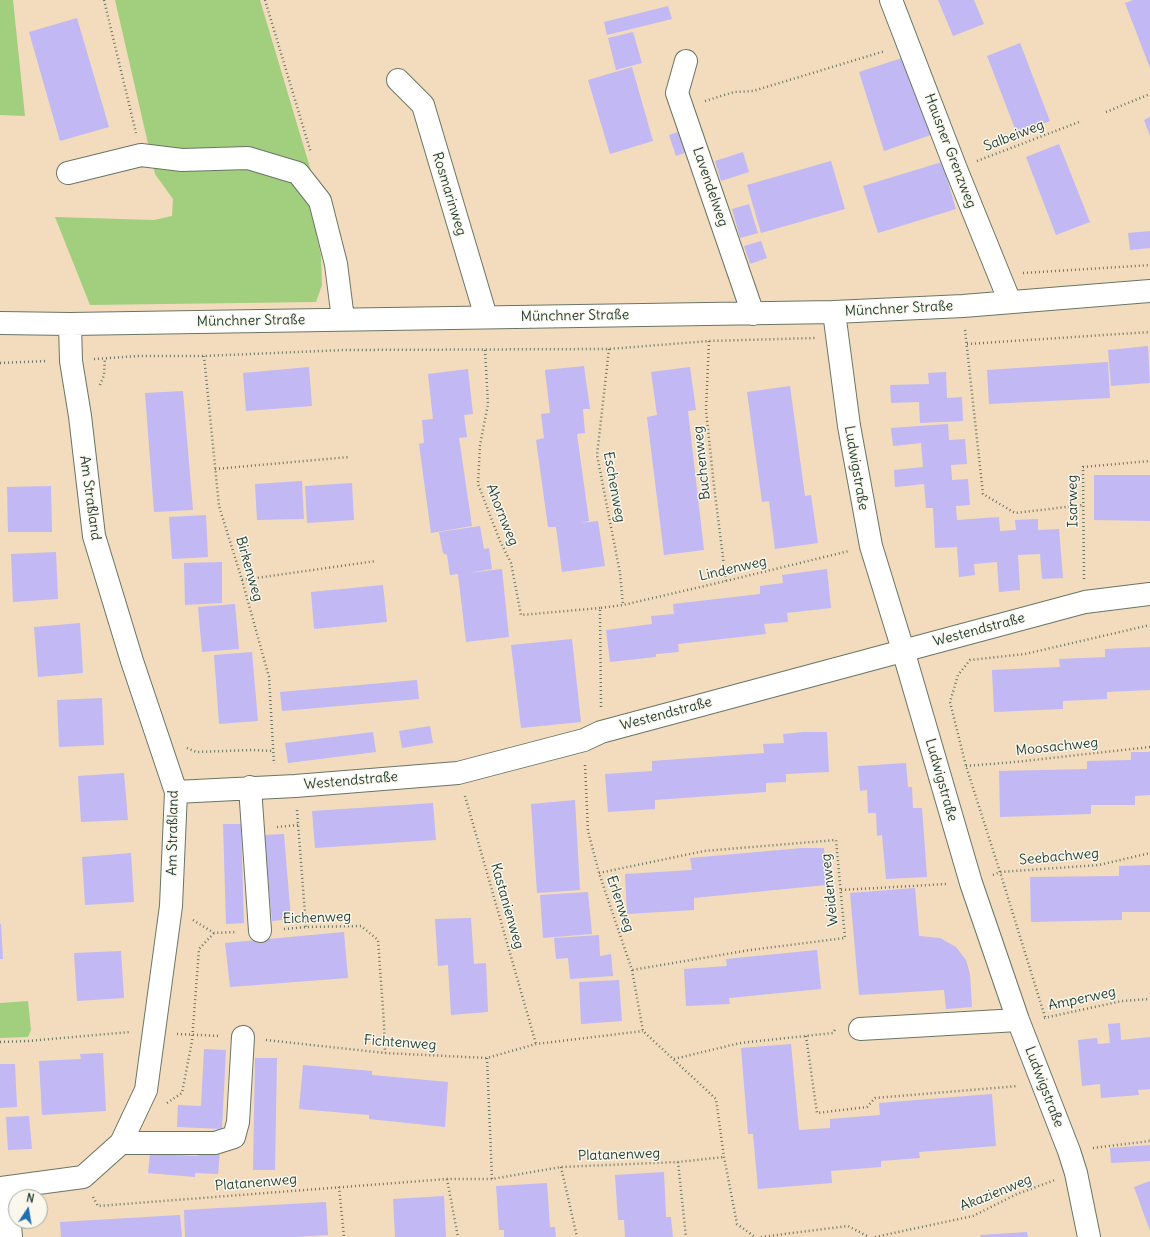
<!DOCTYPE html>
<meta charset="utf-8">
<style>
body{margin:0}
#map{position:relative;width:1150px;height:1237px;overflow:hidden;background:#f2dcbd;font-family:Delius,sans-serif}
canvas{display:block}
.north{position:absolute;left:8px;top:1189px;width:40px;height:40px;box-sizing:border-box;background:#fbf7ec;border:1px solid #a3ada2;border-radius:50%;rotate:12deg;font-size:11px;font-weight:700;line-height:16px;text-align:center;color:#1f3d34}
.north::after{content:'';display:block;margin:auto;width:14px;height:18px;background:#1f6fb2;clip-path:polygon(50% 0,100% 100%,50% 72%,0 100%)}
</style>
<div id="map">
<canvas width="1150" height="1237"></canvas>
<div class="north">N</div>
</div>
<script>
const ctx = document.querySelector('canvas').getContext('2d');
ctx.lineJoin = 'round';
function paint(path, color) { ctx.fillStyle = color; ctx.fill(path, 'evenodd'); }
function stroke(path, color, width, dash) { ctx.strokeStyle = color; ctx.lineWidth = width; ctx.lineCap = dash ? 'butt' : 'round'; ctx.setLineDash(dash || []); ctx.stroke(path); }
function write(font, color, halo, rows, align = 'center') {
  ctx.font = font + ' Delius,sans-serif'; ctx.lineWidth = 3; ctx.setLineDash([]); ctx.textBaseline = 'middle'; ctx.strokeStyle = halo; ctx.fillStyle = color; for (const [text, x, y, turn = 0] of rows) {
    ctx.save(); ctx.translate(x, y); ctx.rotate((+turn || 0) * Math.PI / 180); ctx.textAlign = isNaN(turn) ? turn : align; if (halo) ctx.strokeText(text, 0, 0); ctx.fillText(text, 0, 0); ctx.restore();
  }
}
paint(new Path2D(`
 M0,0H13L25,116L0,115Z
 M115,0H260L311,171V208L321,256L322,285L316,302L90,305L55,217L154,220L172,216L173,199L155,174Z
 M28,1001L31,1030L28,1037L0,1038V1003Z`), '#a1cf7e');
paint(new Path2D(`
 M938,0H974L984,24L953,36Z
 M1133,0H1150V68L1125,3Z
 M668,6L672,19L607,35L604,22Z
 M77,18L109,127L60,141L29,32Z
 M633,32L642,63L616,70L608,38Z
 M1020,43L1050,121L1017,134L987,56Z
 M905,57L931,135L884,151L859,72Z
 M632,67L653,141L610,154L588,80Z
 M1150,117V136L1144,120Z
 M681,131L687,152L676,156L669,135Z
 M1059,144L1090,222L1056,235L1026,157Z
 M743,152L749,172L721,181L715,161Z
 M831,161L845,209L761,233L747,185Z
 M942,162L956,209L878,233L863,186Z
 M749,204L758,233L740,238L732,209Z
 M1150,231V248L1130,250L1128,233Z
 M761,241L767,258L750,264L744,246Z
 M1148,346L1150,383L1111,386L1108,350Z
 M1108,362L1110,398L989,404L987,370Z
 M584,366L590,409H583L585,433L577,434L589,521L580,523L598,521L605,566L562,572L556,527H548L536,440L544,438L541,414L550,413L545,370Z
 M309,367L312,406L246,411L243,373Z
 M690,367L696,410L688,411L704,550L664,555L647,417L657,415L651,372Z
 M468,369L473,414L464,415L467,437L459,438L472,526L431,533L419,444L424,443L422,420L433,419L428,374Z
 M946,372L947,398L962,397L963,421L920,423L919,402L891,403L890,385L929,384L928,373Z
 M790,386L805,496L811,495L818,543L775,549L769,501L762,502L747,392Z
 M183,391L193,510L154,512L145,393Z
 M948,424L949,440L965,439L967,464L951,465L952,480L968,479L970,505L956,506L957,520L999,517L1000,531L1016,530L1015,520L1038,519V530L1059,529L1063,578L1042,579L1040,554L1018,555L1020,590L999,592L997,562L974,564L975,575L959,577L957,547L935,548L933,508H926L924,484L895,487L894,470L923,467L921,443L893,446L891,428Z
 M1094,475H1150V521L1094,520Z
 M302,481L304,519L257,520L255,484Z
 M352,483L354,520L307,523L305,486Z
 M51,486L52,532H8L7,487Z
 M206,515L208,557L172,559L169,517Z
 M480,526L484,549L479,550L489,548L492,569L468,573L502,569L509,637L466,642L458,574L450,575L447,555L443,553L439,532Z
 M56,552L58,599L13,602L11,554Z
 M222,562V603L185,605L184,563Z
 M827,569L831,608L787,613L788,622L764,624L766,634L678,644L679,652L656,654V657L610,662L606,630L652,624L651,616L674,614L673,604L760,594V586L783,583L782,575Z
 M383,585L387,622L314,629L311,592Z
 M235,604L239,649L202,652L198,607Z
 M80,623L83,673L38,677L34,627Z
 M572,639L581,722L521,728L511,645Z
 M1150,647V690L1107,692V699L1063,701V709L994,712L992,670L1060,667L1059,659L1105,657V649Z
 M252,652L258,721L219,724L214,655Z
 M417,680L419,699L282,711L280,692Z
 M102,698L104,745L59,747L57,700Z
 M430,726L433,743L402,748L399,731Z
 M373,732L376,752L288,763L285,743Z
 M804,732H827L829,772L786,774V782L766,783V792L655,800V809L608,812L605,774L652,771V761L764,753L763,744L784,743L783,734Z
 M1131,752H1150V795L1135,796V805H1091V814L1000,817L999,771L1087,769V761L1131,760Z
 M906,763L908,787H912L913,808H922L927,877L886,879L882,835L877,836L876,813H868L867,790L860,791L858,766Z
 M124,773L128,820L81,822L78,776Z
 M575,800L580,890L537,893L531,804Z
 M433,803L436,840L315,848L312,811Z
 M223,824H241L244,923L226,924Z
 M284,834L291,919L272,921L264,835Z
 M802,848H824L826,885L694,898V910L627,914L625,874L692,870L690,858Z
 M131,853L134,902L85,905L82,857Z
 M1150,865V912H1122V920L1031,922L1030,877L1119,876V866Z
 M915,888L919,936L940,938L956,947L966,960L970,974L972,1007L946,1009L944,990L859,995L850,893Z
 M588,892L592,934L543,938L540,895Z
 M471,918L474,964L486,963L488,1012L451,1015L448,965L438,966L435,919Z
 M0,924H1L3,959H0Z
 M344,932L348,978L230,987L225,943Z
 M599,935L600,956L611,954L613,976L570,979L568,958L556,959L554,938Z
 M817,950L821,989L729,998L730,1004L686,1006L684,969L727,966L726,959Z
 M121,951L124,998L77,1001L74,953Z
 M619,980L622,1021L581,1024L579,982Z
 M1120,1023L1121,1040L1150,1037V1089L1138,1090L1139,1095L1101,1098L1100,1084L1082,1086L1078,1040L1097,1038L1098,1044L1110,1043L1108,1024Z
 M791,1044L799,1130L830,1128V1119L880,1115L879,1103L992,1094L996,1146L919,1152L920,1158L881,1161V1167L831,1171L832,1183L758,1189L753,1134H748L741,1048Z
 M204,1049L226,1050L222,1129L177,1127L178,1105L201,1106Z
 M103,1053L106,1111L42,1115L39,1061L81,1059L80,1054Z
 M255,1058H277L275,1170H253Z
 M0,1064H15L17,1107L0,1108Z
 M303,1065L372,1071V1075L448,1082L445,1127L369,1119V1115L299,1109Z
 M29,1116L32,1149L8,1150L6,1117Z
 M1150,1145V1161L1111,1163L1110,1148Z
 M198,1149L220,1151L218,1174L195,1173V1177L148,1173L150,1153L197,1156Z
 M664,1172L666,1217H671L673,1237H625L624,1220H618L615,1175Z
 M1150,1181V1231L1134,1187Z
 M547,1183L550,1227H555L556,1237H504V1230H499L496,1186Z
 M444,1196L446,1237H395L393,1199Z
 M326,1202L328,1235L295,1237H185L184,1210Z
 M180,1215L182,1237H61L60,1222Z
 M1027,1232L1028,1237H981L980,1235Z`), '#c1b8f4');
const minor = new Path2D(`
 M891,0L956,169L1010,302
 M686,61L677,93L753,314
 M398,80L423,105L486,317
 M68,173L141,155L182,160L248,158L298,173L320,201L336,264L343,319
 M834,312L849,426L871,546L903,650L971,883L1018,1020L1069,1151L1076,1173L1089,1237
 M0,323L70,324L834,312L963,306L1150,291
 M250,787L260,931
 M176,792L295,786L458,773L584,740L601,732L1085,602L1150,594
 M860,1029L1018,1020
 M121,1143H215L234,1137L238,1122L243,1037
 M0,1188L83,1177L121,1143L146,1090L171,906L176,792L132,661L94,536L80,416L71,361L70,324
 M7,1188L11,1237`);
stroke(minor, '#697564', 24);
stroke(new Path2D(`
 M104,0L136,133
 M265,0L311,153
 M705,101L734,92L753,91L885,51
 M1106,112L1150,94
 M977,161L1079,122
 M1023,273L1150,265
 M965,330L983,494L1015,513L1083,505
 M709,341L706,410L714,486L726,581
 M967,344L1150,332
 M609,349L597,455L620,573L623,605
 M485,350L488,404L480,445L478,484L500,541L511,563L521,615L600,608
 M204,356L219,506L242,580L269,677L274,764
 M94,359L139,356H204L344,350L609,349L709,341L815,338
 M0,363L47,361
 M100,385L104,375L105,358
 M215,469L349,457
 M1084,579L1083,467L1150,461
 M242,580L376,561
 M601,707L600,608L623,605L726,581L849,551
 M187,748L196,752L252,750L273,751
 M585,765L588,831L599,873L632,970L643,1031L716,1099L724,1157L737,1224L755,1237
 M966,766L1015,762L1150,747
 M465,796L536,1044
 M297,810L306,927
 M277,827L298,825
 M599,873L704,851L836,840L845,938L750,950L632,970
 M993,875L1000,872L1099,865L1150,853
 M841,890L947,884
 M193,920L214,933L237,932
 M284,929L306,927L361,926L378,940L384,1024L385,1053
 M1045,1017L1000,872L966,766L950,702L958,675L970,660L1025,654L1150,625
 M1044,1018L1122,1001L1150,999
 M177,1034L220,1036
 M806,1036L817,1113L867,1107L875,1098L1018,1086
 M266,1040L385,1053L487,1058L536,1044L643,1031
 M0,1042L28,1041L130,1032
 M487,1058L492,1179
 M674,1059L740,1043L833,1033L836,1028
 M167,1103L182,1093L192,1041L199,949L214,933
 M1093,1148L1150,1141
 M678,1162L686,1237
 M561,1167L577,1237
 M447,1179L458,1237
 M339,1187L344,1237
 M93,1197L98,1206L447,1179H492L561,1167L678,1162L724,1157
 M761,1237L848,1226L869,1237
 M875,1237L973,1216L1017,1194L1055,1180`), '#697564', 2.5, [1, 3]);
stroke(minor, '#fff', 22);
write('14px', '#1f3d34', '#fbf7ec', [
 ["Salbeiweg",1014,136,-21],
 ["Hausner Grenzweg",950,151,69],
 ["Lavendelweg",710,187,71],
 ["Rosmarinweg",449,194,73],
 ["Münchner Straße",899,309,-3],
 ["Münchner Straße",575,316,-1],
 ["Münchner Straße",251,321,-1],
 ["Buchenweg",702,463,-96],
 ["Ludwigstraße",856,468,80],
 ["Eschenweg",614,487,80],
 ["Am Straßland",90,498,82],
 ["Isarweg",1073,501,-91],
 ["Ahornweg",502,515,68],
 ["Birkenweg",249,569,74],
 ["Lindenweg",733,569,-13],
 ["Westendstraße",979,630,-15],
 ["Westendstraße",666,714,-15],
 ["Moosachweg",1057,747,-6],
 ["Ludwigstraße",941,780,74],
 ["Westendstraße",351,781,-5],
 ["Am Straßland",173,833,-89],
 ["Seebachweg",1059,857,-5],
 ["Weidenweg",830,890,-96],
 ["Erlenweg",620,904,71],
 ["Kastanienweg",507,906,74],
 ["Eichenweg",317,918,-2],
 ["Amperweg",1082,999,-12],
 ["Fichtenweg",400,1043,4],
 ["Ludwigstraße",1044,1087,69],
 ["Platanenweg",619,1155,-2],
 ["Platanenweg",256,1183,-5],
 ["Akazienweg",996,1193,-22]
]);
</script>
